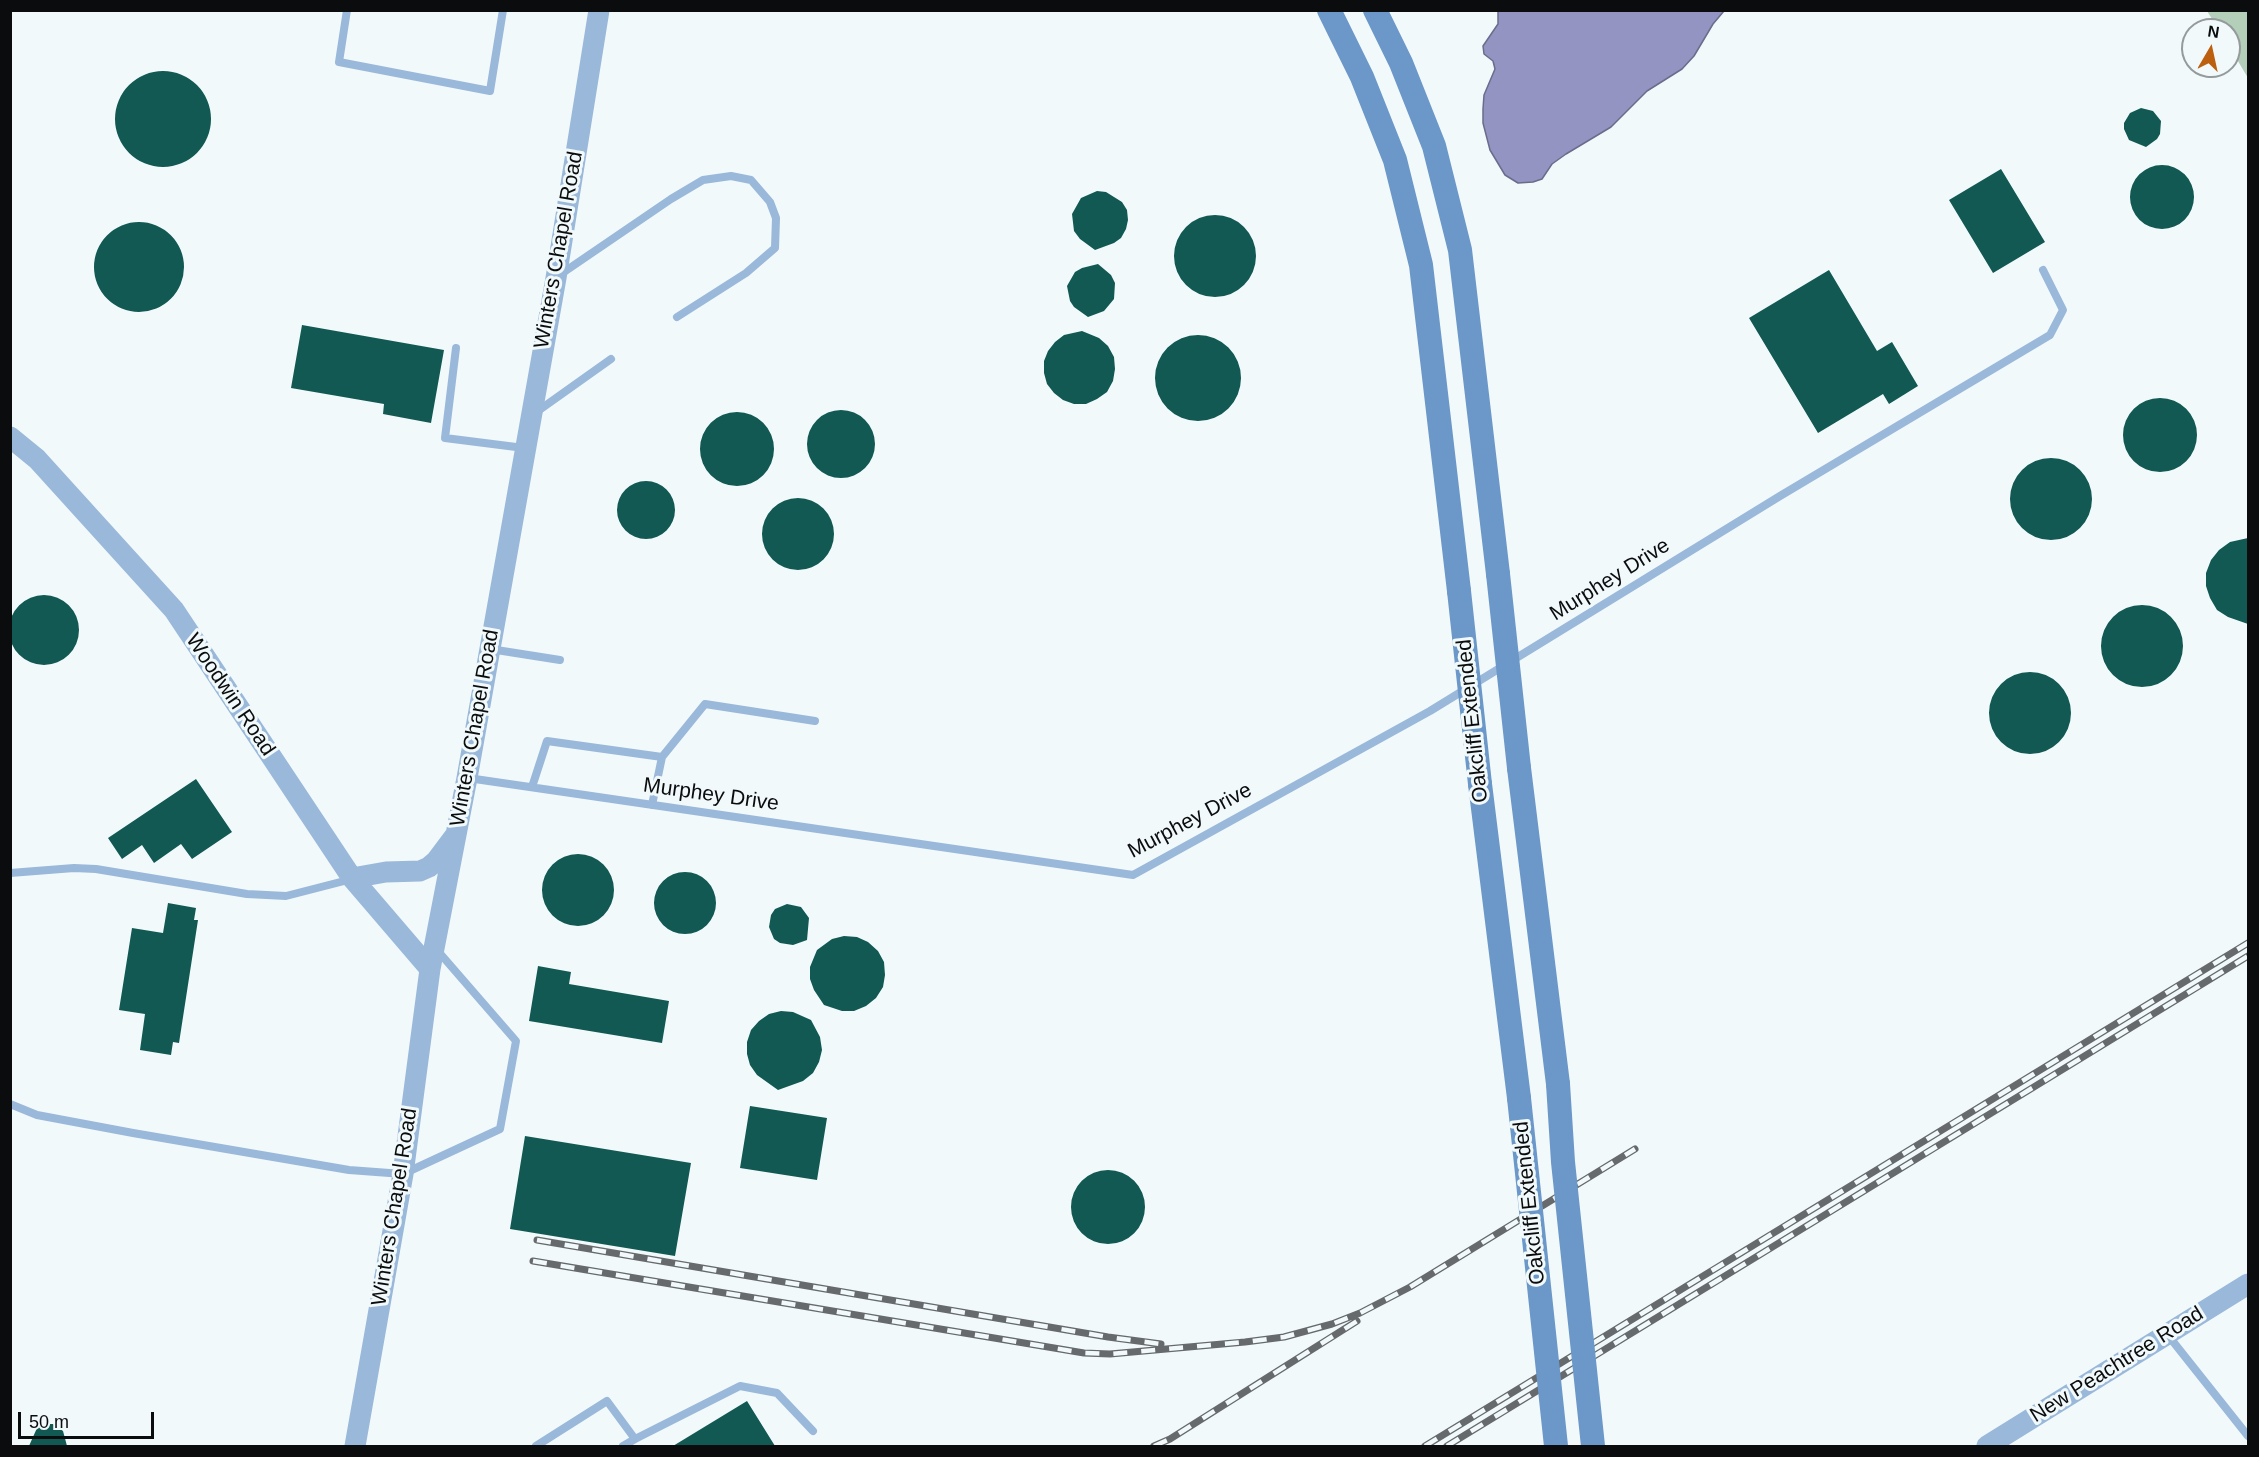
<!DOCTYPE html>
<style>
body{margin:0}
#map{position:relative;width:2259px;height:1457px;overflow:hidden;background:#f1f9fb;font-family:Arial,sans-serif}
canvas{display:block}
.frame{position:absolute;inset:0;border:12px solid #0a0c0d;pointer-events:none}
.north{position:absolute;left:2181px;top:18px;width:60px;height:60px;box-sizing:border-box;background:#f1f9fb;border:2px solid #959a9c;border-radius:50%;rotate:9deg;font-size:16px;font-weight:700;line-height:24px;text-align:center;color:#0a0c0d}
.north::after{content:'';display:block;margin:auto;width:21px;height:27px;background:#bc5f0e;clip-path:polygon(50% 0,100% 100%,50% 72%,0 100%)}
.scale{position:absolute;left:18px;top:1412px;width:136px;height:27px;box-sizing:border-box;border:3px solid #0a0c0d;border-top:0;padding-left:8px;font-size:18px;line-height:21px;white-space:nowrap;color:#0a0c0d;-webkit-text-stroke:4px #f1f9fb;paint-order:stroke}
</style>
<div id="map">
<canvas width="2259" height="1457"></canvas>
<div class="frame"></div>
<div class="north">N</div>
<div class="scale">50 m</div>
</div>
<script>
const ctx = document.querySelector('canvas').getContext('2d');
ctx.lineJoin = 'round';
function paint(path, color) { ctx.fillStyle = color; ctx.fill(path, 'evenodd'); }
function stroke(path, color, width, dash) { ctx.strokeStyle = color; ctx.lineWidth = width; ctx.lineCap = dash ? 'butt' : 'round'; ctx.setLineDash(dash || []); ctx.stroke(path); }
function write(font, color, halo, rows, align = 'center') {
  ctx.font = font + ' Arial,sans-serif'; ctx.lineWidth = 6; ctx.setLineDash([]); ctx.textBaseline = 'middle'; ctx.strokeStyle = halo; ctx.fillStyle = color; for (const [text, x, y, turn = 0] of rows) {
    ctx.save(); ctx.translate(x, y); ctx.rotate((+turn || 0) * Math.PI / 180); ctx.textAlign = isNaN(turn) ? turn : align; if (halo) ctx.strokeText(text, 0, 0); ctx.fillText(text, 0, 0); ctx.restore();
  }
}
paint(new Path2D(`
 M2207,11H2248V78L2229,46V30H2219Z`), '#b3cfb9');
const water = new Path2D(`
 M1498,11V10L1724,11L1713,24L1694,56L1682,69L1647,91L1611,127L1566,154L1552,164L1542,179L1533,182L1518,183L1505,175L1490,150L1483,123V109L1484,95L1495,69L1493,61L1484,54L1483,46L1498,24Z`);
paint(water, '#9494c3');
stroke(water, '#6b6b8c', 1.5);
paint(new Path2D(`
 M115 119a48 48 0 1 1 96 0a48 48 0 1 1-96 0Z
 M2141,108L2153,111L2161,121L2160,134L2157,139L2146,147L2129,140L2124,129V123L2130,113Z
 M2130 197a32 32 0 1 1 64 0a32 32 0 1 1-64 0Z
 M2001,169L2045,242L1993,273L1949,200Z
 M1097,191L1106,192L1122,202L1127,210L1128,220L1126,229L1121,238L1114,243L1095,250L1080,239L1074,231L1072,214L1081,198Z
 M1174 256a41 41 0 1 1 82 0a41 41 0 1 1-82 0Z
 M94 267a45 45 0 1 1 90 0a45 45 0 1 1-90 0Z
 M1098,264L1111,275L1115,283L1114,299L1104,311L1088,317L1074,307L1070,301L1067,286L1075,272L1082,268Z
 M1829,270L1877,351L1892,342L1918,386L1889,404L1883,394L1818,433L1749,318Z
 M302,325L444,350L431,423L383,414L384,404L291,388Z
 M1082,331L1099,338L1108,346L1114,357L1115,369L1113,381L1107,392L1097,399L1086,404H1074L1063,400L1054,393L1047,384L1044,373V361L1048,351L1055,342L1064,335Z
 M1155 378a43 43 0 1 1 86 0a43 43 0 1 1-86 0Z
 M2123 435a37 37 0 1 1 74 0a37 37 0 1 1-74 0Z
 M807 444a34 34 0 1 1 68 0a34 34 0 1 1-68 0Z
 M700 449a37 37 0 1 1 74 0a37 37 0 1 1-74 0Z
 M2010 499a41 41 0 1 1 82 0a41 41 0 1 1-82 0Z
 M617 510a29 29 0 1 1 58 0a29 29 0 1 1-58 0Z
 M762 534a36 36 0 1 1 72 0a36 36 0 1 1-72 0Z
 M2248,538V624L2228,617L2217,610L2210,598L2206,586V573L2211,560L2219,550L2230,542Z
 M9 630a35 35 0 1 1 70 0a35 35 0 1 1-70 0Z
 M2101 646a41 41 0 1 1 82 0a41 41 0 1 1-82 0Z
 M1989 713a41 41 0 1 1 82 0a41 41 0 1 1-82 0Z
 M196,779L232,832L192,859L181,844L154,863L142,845L122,859L108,838Z
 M542 890a36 36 0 1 1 72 0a36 36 0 1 1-72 0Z
 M654 903a31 31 0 1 1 62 0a31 31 0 1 1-62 0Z
 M168,903L196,908L194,920H198L179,1043L173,1042L171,1055L140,1050L145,1014L119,1010L132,928L163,933Z
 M787,904L801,907L809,918L807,940L793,945L780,943L774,939L769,927L771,915L775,909Z
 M844,936L857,937L868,942L878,951L884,962L885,975L883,987L876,998L866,1006L854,1011H842L824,1005L814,990L810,979V967L817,950L832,939Z
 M538,966L571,972L569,984L669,1001L662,1043L529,1021Z
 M781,1011L793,1012L811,1020L820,1037L822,1050L819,1062L813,1073L803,1081L778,1090L757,1075L750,1065L747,1054V1042L751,1030L759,1021L769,1014Z
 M750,1106L827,1118L817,1180L740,1168Z
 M525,1136L691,1163L675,1256L510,1229Z
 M1071 1207a37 37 0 1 1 74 0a37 37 0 1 1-74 0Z
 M747,1401L775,1446H673Z
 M47,1424H53L63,1431L67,1446H29L37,1428Z`), '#115952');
stroke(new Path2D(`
 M347,10L339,62L490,91L503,10
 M561,274L671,199L703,180L731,176L751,180L770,202L776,218L775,248L746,273L677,317
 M456,348L445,438L524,448
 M535,413L611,359
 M490,649L560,660
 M468,778L1133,875L1430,711L1780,496L2050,335L2063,310L2043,270
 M532,787L547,741L662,757
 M652,805L662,757L705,704L815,721
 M10,873L74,868L96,869L247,894L286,896L352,879
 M10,1104L37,1115L133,1133L349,1170L403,1174L500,1129L516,1041L437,950
 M2167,1334L2248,1436
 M635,1439L740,1386L777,1393L813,1431
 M536,1446L607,1401L635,1439L623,1446`), '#9ab8d9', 8);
stroke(new Path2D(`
 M10,437L37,459L174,610L352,878L430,969
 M352,878L386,872L420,871L429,867L436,861L454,837
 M355,1446L403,1174L430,969L467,778L556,278L599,10
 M1987,1446L2248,1284`), '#9ab8d9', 21);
stroke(new Path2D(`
 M1329,10L1362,77L1395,160L1421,265L1459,591
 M1375,10L1401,63L1434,146L1460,250L1498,574
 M1519,768L1558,1084
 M1480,784L1519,1098`), '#6b98c8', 24);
const rail = new Path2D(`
 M537,1240L1108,1337L1161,1344
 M533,1261L1084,1353L1110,1354L1245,1342L1284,1337L1332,1324L1360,1313L1410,1287L1635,1149
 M1154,1446L1170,1439L1357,1321
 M1425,1446L2248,943
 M1447,1446L2248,956`);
stroke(rail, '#666a6c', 7);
stroke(rail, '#f1f9fb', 4.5, [14]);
stroke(new Path2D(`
 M1498,574L1519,768
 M1459,591L1480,784
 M1558,1084L1563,1162L1593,1446
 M1519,1098L1556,1446`), '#6b98c8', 24);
write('21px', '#0a0c0d', '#f1f9fb', [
 ["Winters Chapel Road",559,250,-80],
 ["Murphey Drive",1610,580,-32],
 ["Woodwin Road",230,695,56],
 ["Oakcliff Extended",1473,721,-96],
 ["Winters Chapel Road",475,728,-80],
 ["Murphey Drive",711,795,8],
 ["Murphey Drive",1190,821,-28],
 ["Oakcliff Extended",1530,1203,-96],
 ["Winters Chapel Road",395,1207,-81],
 ["New Peachtree Road",2117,1365,-32]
]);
</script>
